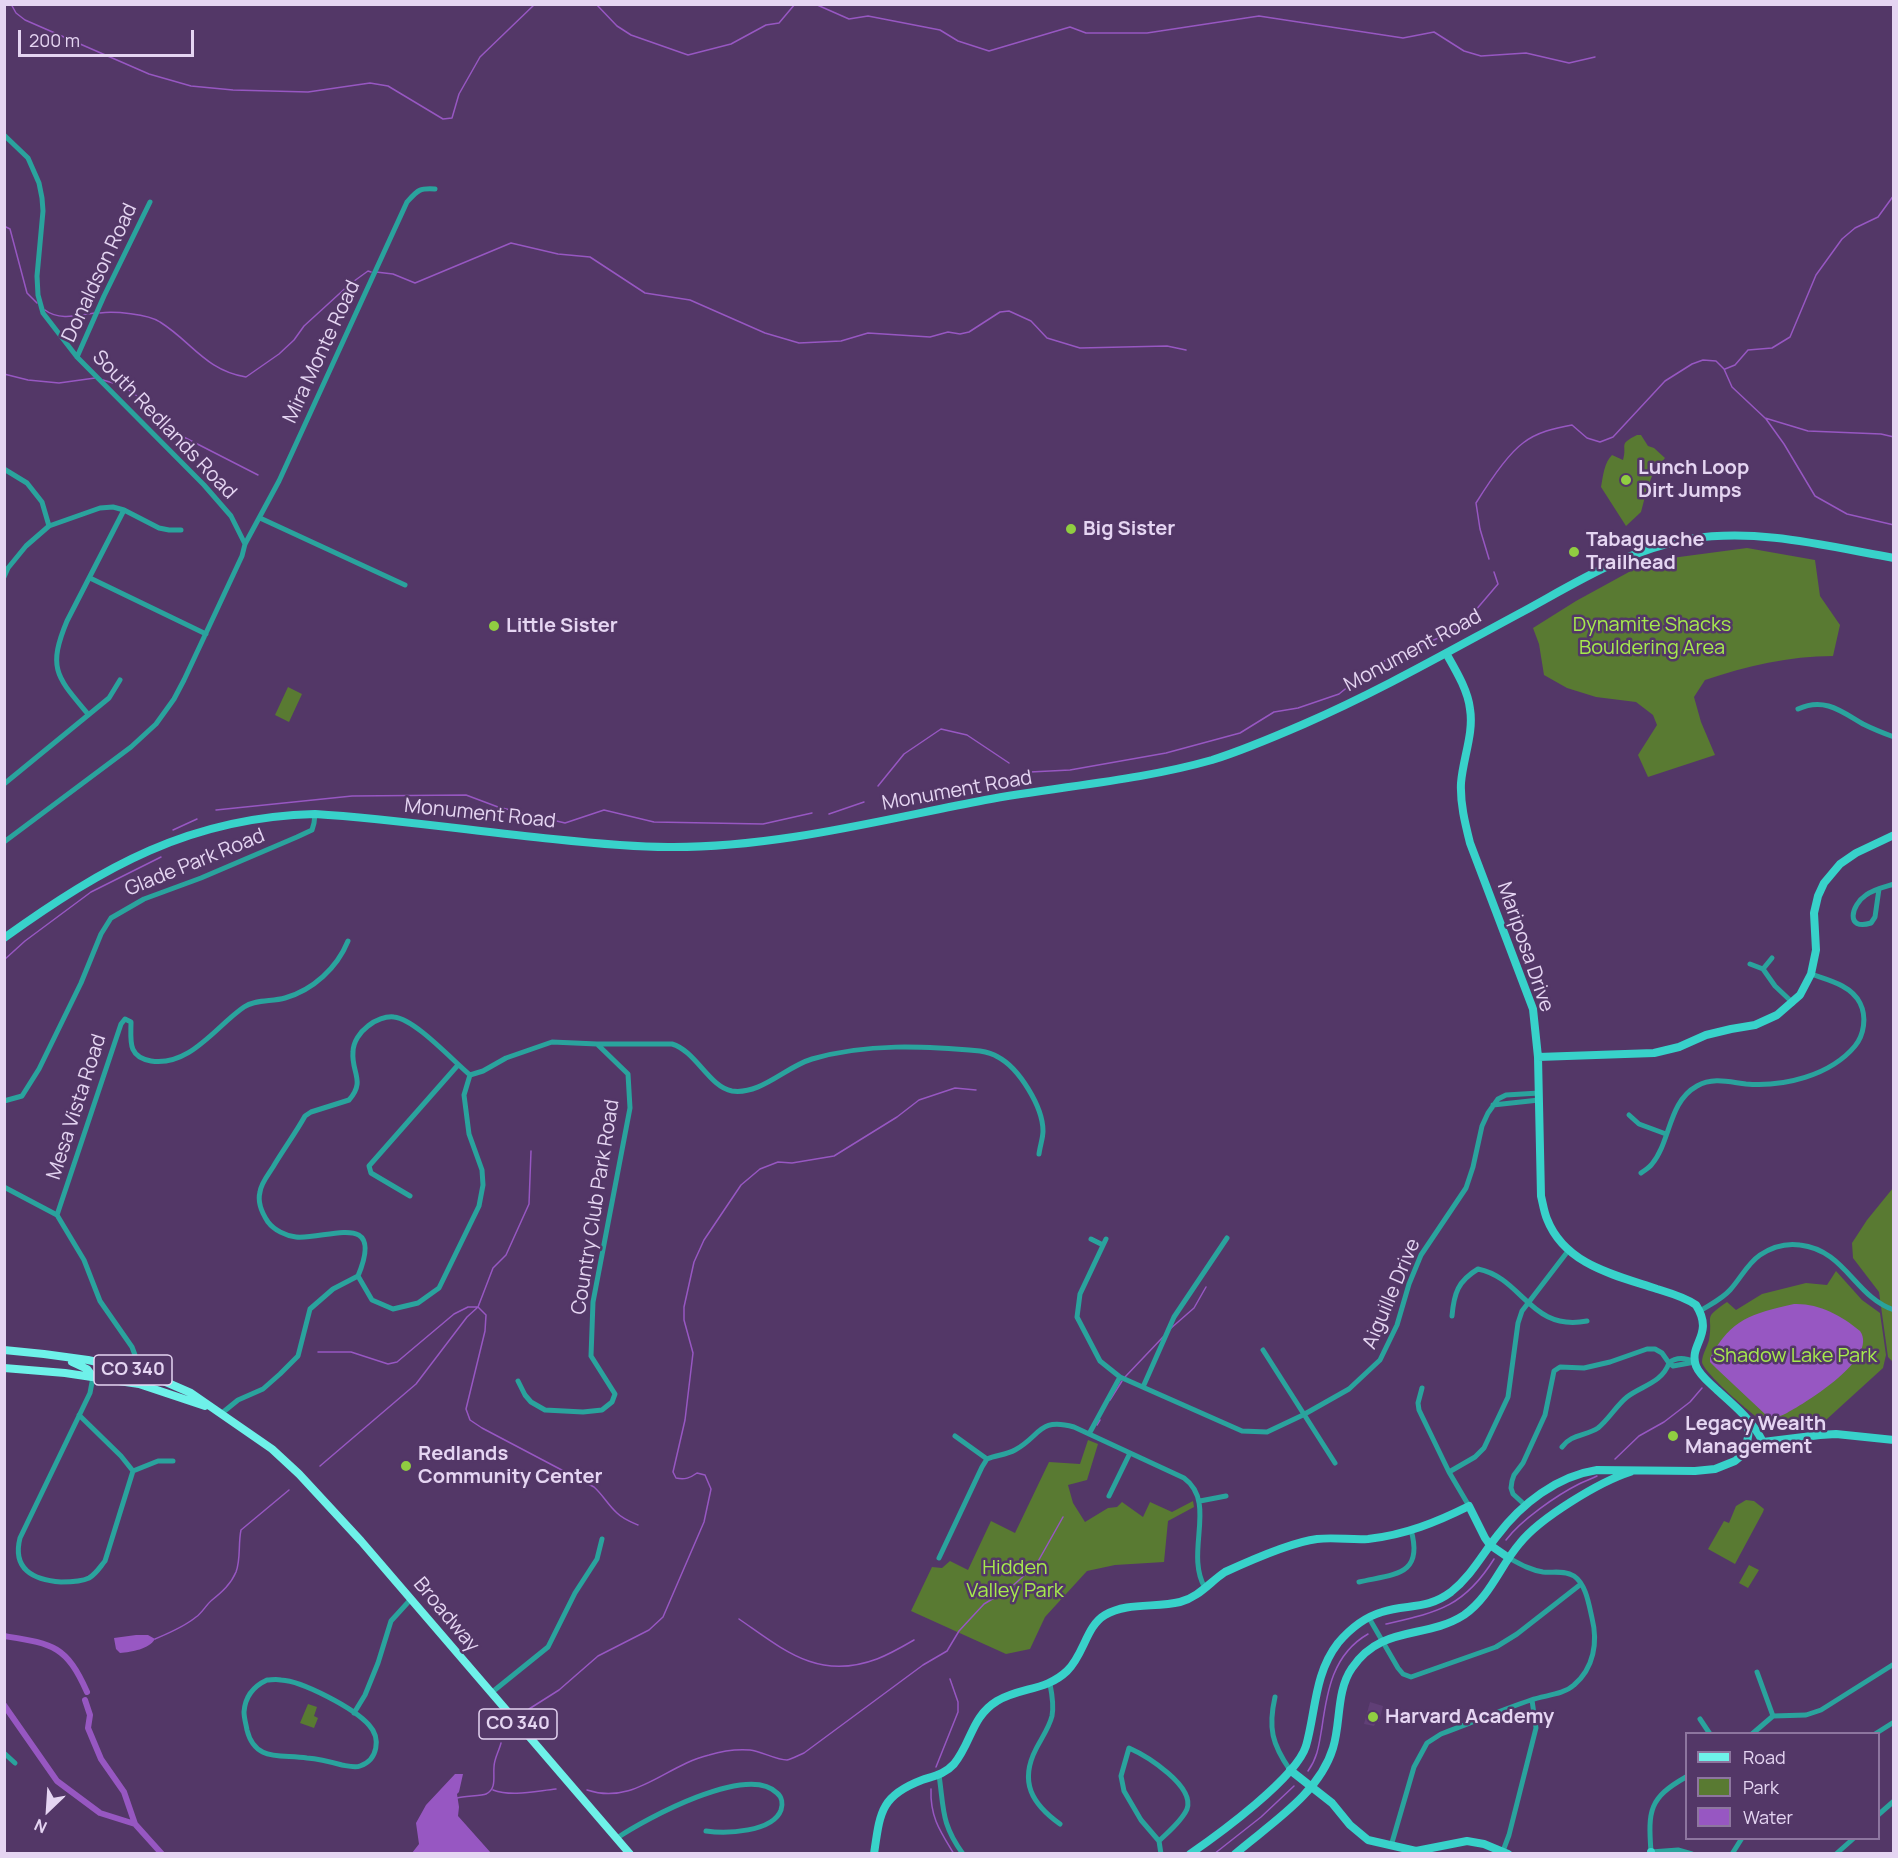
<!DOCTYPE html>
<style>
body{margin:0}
#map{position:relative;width:1898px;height:1858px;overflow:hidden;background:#533767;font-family:Manrope,sans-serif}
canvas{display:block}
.frame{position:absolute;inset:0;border:6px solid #e5d5f2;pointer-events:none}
.legend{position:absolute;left:1685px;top:1732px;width:195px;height:108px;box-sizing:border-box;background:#533767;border:2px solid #8d769f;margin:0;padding:8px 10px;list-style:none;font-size:18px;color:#e5d5f2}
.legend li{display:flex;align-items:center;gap:12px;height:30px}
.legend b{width:30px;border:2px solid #8d769f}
.north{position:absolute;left:18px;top:1780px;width:60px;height:60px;-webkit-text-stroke:4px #533767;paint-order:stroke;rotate:205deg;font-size:16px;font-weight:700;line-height:24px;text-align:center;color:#e5d5f2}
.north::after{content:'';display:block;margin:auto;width:21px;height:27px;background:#e5d5f2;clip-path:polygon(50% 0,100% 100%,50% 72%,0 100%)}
.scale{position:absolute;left:18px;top:30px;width:176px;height:27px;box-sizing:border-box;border:3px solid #e5d5f2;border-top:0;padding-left:8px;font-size:18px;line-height:21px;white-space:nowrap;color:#e5d5f2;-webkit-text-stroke:4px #533767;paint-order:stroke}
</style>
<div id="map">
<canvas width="1898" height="1858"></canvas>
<div class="frame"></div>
<ul class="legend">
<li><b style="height:8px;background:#6ef1e9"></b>Road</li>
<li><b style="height:16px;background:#597a32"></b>Park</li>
<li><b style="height:16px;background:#9757c2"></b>Water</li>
</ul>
<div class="north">N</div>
<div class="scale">200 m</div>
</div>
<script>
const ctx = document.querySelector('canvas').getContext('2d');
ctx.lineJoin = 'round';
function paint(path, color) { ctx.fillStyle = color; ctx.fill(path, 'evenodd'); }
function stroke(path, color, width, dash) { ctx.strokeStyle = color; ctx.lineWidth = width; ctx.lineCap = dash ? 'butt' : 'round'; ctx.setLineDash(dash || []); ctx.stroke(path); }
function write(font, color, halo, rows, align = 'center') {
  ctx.font = font + ' Manrope,sans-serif'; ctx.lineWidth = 5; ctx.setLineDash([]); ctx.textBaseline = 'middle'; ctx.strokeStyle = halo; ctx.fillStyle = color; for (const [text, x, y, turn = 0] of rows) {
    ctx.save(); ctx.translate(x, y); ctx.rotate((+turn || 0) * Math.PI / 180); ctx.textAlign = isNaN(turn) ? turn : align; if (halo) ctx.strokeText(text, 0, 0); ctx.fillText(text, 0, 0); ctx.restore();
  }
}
paint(new Path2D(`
 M1370,1702L1383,1706L1379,1722H1376L1374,1726L1364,1724Z`), '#603f76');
paint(new Path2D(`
 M1637,435H1641L1648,446L1654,448L1665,458L1654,471L1647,489L1641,512L1626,526L1601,487C1603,476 1604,463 1612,455L1623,460C1628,444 1617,445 1637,435Z
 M1747,548L1815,560L1820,596L1840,625L1833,656C1789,656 1747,666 1705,680L1694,697L1701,722L1715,755L1648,777L1638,755L1657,725L1653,715L1636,702L1596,697L1567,688L1544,675L1539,644L1533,628L1576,601L1649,561Z
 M288,687L302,694L289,722L275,715Z
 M1893,1188V1362L1888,1357L1879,1292L1853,1258L1852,1243L1867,1220Z
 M1836,1271L1862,1300L1880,1313L1886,1355L1883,1368L1816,1429L1779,1430L1772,1428C1760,1422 1703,1373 1702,1362C1702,1355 1707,1347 1709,1340C1714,1314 1701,1320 1727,1302L1736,1310L1762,1294L1806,1283L1827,1285Z
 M1088,1440L1098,1444L1087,1480L1068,1485L1073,1503L1085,1522L1108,1508L1117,1507L1122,1502L1143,1517L1150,1502L1172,1512L1193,1501L1194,1507L1168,1521L1164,1562L1115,1565L1087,1571L1045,1617L1030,1649L1006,1654L911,1611L932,1567L942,1568L950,1561L968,1570L991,1521L1015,1533L1049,1462L1080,1464Z
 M1746,1500L1754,1501L1764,1509L1763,1512L1735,1564L1708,1549L1724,1521L1729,1523L1736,1506Z
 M1749,1565L1759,1570L1748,1588L1739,1583Z
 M308,1704L317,1707L314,1716L318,1718L314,1728L300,1723Z`), '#597a32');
paint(new Path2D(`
 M1794,1304C1818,1303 1841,1315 1860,1331C1879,1358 1807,1402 1787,1413C1780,1417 1774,1418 1766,1415L1717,1369L1710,1362V1358C1732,1318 1751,1314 1794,1304Z
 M136,1635H148L155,1639C149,1649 132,1652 120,1653L116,1649L114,1638Z
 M455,1774H463L459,1792L457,1794L459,1807L458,1816L491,1853H412L419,1844L416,1823L426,1805Z`), '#9757c2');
stroke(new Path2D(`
 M11,4L16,13L25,20L149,74L191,86L233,90L308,92L370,83L388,86L443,119L452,118L459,94L480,57L535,4
 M596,4L617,26L631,35L688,55L731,44L766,25L779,23L795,4
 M815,4L849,19L868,16L940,30L958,41L989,51L1070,27L1086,33H1147L1259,16L1403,38L1434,32L1464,51L1481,56L1526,53L1569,63L1595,57
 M4,226L10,229L27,293L37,303
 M376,272L393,274L415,283L511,243L558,254L590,257L645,293L690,300L765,333L799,343L841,341L868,333L930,337L948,332L960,334L969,332L1000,312L1009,311L1031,321L1047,338L1080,348L1167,346L1186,350
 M45,310C59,321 79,315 95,313
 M100,313C114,311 148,314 160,322C192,342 205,370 246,377L279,354L294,340L304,326L350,284L368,271L371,272
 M1725,369L1735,365L1748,350L1772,348L1790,337L1816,275L1842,239L1855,228L1878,217L1894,195
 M4,374L28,380L59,383L95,378
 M103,380L123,386L144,401L170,430L258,475
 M1766,419L1784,444L1815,496L1847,514L1894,525
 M1489,559L1480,529L1476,503C1486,487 1508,454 1523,443C1537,432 1555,428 1572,425L1587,438L1600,442L1613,437L1665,381L1692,364L1703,360L1716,361L1724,369L1732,387L1765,418L1808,431L1881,434L1894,437
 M1030,772L1070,770L1166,753L1240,733L1274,712L1298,708L1339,694L1375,665L1443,636L1463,625L1498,584L1494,572
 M878,786L904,754L941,729L967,735L1009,763
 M216,810L352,796L466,795L498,807L565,823L604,810L654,822L763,824L812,813
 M829,814L864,802
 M173,830L197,819
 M4,960L25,941L91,892L161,857
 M1170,1329L1194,1308L1206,1287
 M318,1352H351L388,1364L397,1362L454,1314L468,1307H478L486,1315L485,1331L466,1409L470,1420L482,1428L594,1487C603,1495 608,1505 617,1513C623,1519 631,1522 638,1525
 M1125,1377L1163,1337
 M1110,1400L1122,1381
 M1097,1425L1100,1420
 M1615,1459L1639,1436L1664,1422L1690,1402L1702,1388
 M320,1466L416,1384L467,1317L478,1307L493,1268L506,1255L529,1204L531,1151
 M1506,1540C1521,1520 1557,1495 1579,1484C1585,1481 1591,1479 1597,1476
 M739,1619C784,1650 818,1681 877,1659C890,1654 902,1647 914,1640
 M1386,1624C1438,1612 1464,1607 1494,1559
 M155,1639C169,1633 184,1627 196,1617C202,1613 206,1605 212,1600C222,1592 231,1584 236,1572C241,1559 238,1544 241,1530L289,1490
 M529,1709L559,1690L598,1656L649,1630L663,1617L704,1522L711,1489L705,1475L697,1473C690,1478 685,1480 676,1478L673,1472L685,1420L693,1353L684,1320V1307L694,1262L704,1240L741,1185L760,1169L778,1162L792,1163L834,1156L897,1117L919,1100L955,1088L976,1090
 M936,1767L958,1712V1702L950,1679
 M1308,1771C1318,1757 1319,1744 1322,1727C1327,1691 1333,1654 1368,1634
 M931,1789C930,1817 940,1831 954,1854
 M493,1790C512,1797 536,1791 556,1789
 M587,1790C634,1806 666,1765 709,1755C722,1751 737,1749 750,1750C761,1751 776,1760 787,1760C792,1759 799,1755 804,1753L923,1665L947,1651L959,1631L984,1604L1009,1589L1036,1565L1063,1517
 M457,1798C464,1796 482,1796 486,1794C497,1789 493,1776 494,1767C494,1759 499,1751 501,1743
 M1214,1854L1261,1817L1294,1786`), '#9757c2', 1.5);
stroke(new Path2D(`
 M4,1636C53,1644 66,1645 87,1692
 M85,1700L90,1715L88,1728L101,1759L124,1792L135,1824
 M4,1705L57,1781L100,1813L135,1824L162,1854`), '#9757c2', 6);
stroke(new Path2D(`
 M4,135L28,158L39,183L42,198L43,211L37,276L38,295L43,313L77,357L204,485L231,516L245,544
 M77,357L104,296L150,202
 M4,469L27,483L42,502L49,526
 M260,518L405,585
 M4,577L8,568L26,546L49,526L100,508L113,507L124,510L159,528L169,530H181
 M90,578L206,634
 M1798,709C1824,697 1841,711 1863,724C1873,729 1883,733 1894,737
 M88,714C57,677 47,669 67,621L124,510
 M4,784L109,698L120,680
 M4,842L131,747L156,724L174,699L184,680L242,556L245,544L279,481L407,202C418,190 419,188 435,189
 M1879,889L1875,917L1871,923C1845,931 1851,905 1866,895C1874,889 1884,887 1894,884
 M1750,964L1763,969L1775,986L1793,1003
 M1763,969L1772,958
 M597,1044H672C696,1051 709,1087 732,1091C761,1095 785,1067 812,1059C867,1043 924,1046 980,1051C986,1052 993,1054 998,1057C1019,1068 1043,1107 1043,1131C1043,1138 1040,1146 1039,1154
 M4,1101L22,1096L39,1069L81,983L101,934L111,918L144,899L201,878L297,837L312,830L314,823L315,814
 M1493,1105L1539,1100
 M1629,1115L1639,1124L1666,1134
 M1641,1173C1645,1170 1649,1168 1652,1164C1671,1141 1668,1102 1697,1086C1713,1077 1729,1082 1746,1084C1783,1087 1830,1076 1855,1046C1864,1035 1867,1017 1860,1003C1851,985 1828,980 1811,974
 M4,1187L57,1215L84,1260L100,1301L132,1347L135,1355L133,1370
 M410,1196L371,1173L369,1166L458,1065
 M57,1215L121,1024L125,1019L131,1022C131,1040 127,1057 151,1061C190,1067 216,1026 244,1007C256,999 272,1002 285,998C313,990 337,968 348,941
 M1091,1239L1103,1245
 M1106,1239L1080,1294L1077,1317L1100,1361L1120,1377L1242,1431L1267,1432L1303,1415L1349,1389L1380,1360L1397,1325L1409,1284L1421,1255L1466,1188L1473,1167L1482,1126L1488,1113L1498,1099L1506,1095L1539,1093
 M358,1276L372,1300L393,1309L418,1303L439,1288L479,1206L483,1185L482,1170L469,1134L464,1095L470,1075
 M1700,1311C1711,1304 1722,1299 1730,1290C1741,1278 1747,1264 1760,1255C1772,1247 1786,1243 1800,1245C1845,1250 1855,1297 1894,1310
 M1452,1316C1454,1293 1458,1281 1478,1269C1523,1278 1530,1332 1587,1321
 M1263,1350L1335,1463
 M1669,1363C1676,1357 1686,1358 1695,1362
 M1669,1363L1673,1366L1695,1362
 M93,1377L90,1393L20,1538C12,1569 33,1580 61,1582C69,1582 81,1582 89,1578C96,1574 100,1567 105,1561L133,1471
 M1143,1387L1174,1317L1227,1238
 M1422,1388L1418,1403L1419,1410L1449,1472L1469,1506
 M222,1413L238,1400L263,1389L280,1374L298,1356L310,1309L333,1289L358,1276C386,1209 326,1240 296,1237C286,1236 274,1230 268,1222C262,1213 257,1203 260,1192C261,1183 268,1175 273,1167C283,1150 295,1134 305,1116L311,1112L349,1100C366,1081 351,1072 353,1052C353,1042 360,1032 368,1026C375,1020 386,1016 394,1017C415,1019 453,1061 470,1075L483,1071L506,1058L552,1042L597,1044L628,1074L630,1108L593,1302L591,1356L615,1394L612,1402L602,1410L583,1412L545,1410L531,1402L525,1395L518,1381
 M79,1415L121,1456L133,1471
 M1089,1434L1120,1377
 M955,1436L987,1459
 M987,1459C996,1455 1006,1455 1015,1450C1041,1436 1038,1417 1074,1427L1184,1478C1218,1503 1184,1552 1205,1588
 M133,1471L158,1461H173
 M1449,1472L1475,1457L1484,1448L1508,1397L1518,1323L1522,1311L1568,1251
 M1109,1496L1130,1453
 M1200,1501L1226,1496
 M1525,1505L1513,1494L1511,1488L1512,1481L1514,1475L1523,1463L1545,1415L1554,1371L1560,1367L1584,1368L1610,1362L1647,1349H1655L1662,1353L1669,1363C1662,1383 1641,1386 1627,1397C1616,1406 1609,1419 1598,1428C1586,1436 1571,1434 1562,1447
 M939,1558L982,1467L987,1459
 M1359,1582C1394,1574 1424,1576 1411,1530
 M1369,1618L1398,1668L1403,1674L1411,1677L1496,1647L1517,1634L1581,1584
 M1757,1672L1773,1716
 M267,1680C271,1680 276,1679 281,1680C302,1681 354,1708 369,1725C381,1738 378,1760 360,1766C355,1768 348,1766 342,1765C331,1762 319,1759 307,1758C280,1754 255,1762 247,1730C246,1724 244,1718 244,1712C245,1697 254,1686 267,1680Z
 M1050,1684C1052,1694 1054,1706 1052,1716C1049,1728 1041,1739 1036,1749C1019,1782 1032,1804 1060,1824
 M491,1693L548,1647L575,1593L597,1559L602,1539
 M1275,1697C1268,1728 1272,1744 1290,1770
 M354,1713L365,1695L378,1663L391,1621L411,1599
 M1700,1719L1710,1734
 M1752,1734L1773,1716L1806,1715L1821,1710L1894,1664
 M1875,1734L1894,1722
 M4,1753L15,1763
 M939,1775C944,1809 941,1824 963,1854
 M1686,1777C1649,1798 1648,1810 1651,1852L1678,1850L1692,1854
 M1878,1815L1894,1801
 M617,1838C645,1819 748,1763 777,1793C782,1797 783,1804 781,1810C773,1832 726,1834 706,1831
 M1159,1841C1168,1832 1182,1821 1187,1809C1195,1786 1147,1756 1129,1748L1121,1776L1124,1791L1141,1820L1159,1841L1161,1854
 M1391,1846L1414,1767L1427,1743L1441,1734C1471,1723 1501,1710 1531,1700C1545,1695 1563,1695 1574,1685C1594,1668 1598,1642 1592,1618C1589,1605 1586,1584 1574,1576C1565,1570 1553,1573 1543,1572C1530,1570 1520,1564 1509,1558
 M1503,1851L1509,1835L1536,1728L1532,1700
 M1732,1854L1742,1838
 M1836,1854L1854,1838`), '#2aa39d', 5);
stroke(new Path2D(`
 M1446,653C1455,669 1468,690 1470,709C1474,733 1463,758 1461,783C1460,803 1465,823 1470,843L1533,1009L1538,1057L1541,1196C1543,1204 1544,1212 1547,1219C1565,1265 1615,1275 1657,1289C1670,1293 1685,1297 1696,1305C1715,1335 1688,1344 1696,1366C1700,1376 1710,1383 1717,1390C1735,1406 1752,1420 1763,1442
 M4,938C103,867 190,817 315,814C394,819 473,831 553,839C591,843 629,847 668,847C775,848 880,820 985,800C1061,786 1138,781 1212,760C1244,750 1274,737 1304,724C1380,691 1451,650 1524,611C1577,582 1629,549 1690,539C1758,528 1826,546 1894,558
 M1538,1057L1654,1053L1679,1047L1706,1035L1731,1029L1755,1025L1777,1015L1800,995L1811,974L1816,950L1814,913L1818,896L1824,883L1840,864L1856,853L1894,835
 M1742,1452C1749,1440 1751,1431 1744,1418
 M1290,1770L1332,1803L1350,1825L1368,1840L1416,1851L1467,1841L1484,1844L1508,1854
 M1651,1852V1854
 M874,1854C880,1813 880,1796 922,1780C934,1776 945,1774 954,1764C972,1742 971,1717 997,1701C1021,1687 1046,1691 1067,1671C1084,1655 1086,1626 1105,1615C1127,1602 1156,1608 1180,1602C1199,1597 1210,1582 1225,1572C1249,1561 1292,1542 1317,1539C1334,1537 1351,1540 1368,1539C1405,1535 1437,1522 1469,1506L1485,1538L1490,1545L1509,1558
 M1190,1854C1219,1834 1296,1778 1306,1746C1316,1711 1314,1674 1338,1643C1349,1630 1365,1617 1382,1612C1407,1604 1427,1610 1451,1592C1471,1576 1482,1555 1497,1536C1521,1504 1557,1476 1597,1470L1695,1471L1715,1469L1735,1461L1753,1446L1763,1442L1820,1435L1836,1434L1894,1440
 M1235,1854C1271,1823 1319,1794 1333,1748C1341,1723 1336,1691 1352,1668C1382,1624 1425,1640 1464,1615C1490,1597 1500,1566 1520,1543C1540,1518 1599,1482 1630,1472`), '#38d2ca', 8);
stroke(new Path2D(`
 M4,1350L44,1354L88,1360L133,1370L152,1376L191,1393L272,1449L299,1474L361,1541L630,1854
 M72,1362L87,1369L93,1377
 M4,1368L65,1373L139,1384L205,1406`), '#6ef1e9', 8);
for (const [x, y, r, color] of [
 [1626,480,6,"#90cd41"],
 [1071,529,6,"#90cd41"],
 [1574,552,6,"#90cd41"],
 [494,626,6,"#90cd41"],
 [1673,1436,6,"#90cd41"],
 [406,1466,6,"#90cd41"],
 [1373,1717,6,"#90cd41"]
]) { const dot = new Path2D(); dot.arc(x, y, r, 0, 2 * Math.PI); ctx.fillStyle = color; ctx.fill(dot); stroke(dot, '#533767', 2); }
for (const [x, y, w] of [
 [133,1370,78],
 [518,1724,78]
]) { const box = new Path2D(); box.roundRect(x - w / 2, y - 15, w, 30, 4.5); ctx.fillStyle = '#533767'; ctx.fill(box); stroke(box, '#e5d5f2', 1.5); }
write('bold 18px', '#e5d5f2', null, [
 ["CO 340",133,1370],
 ["CO 340",518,1724]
]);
write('20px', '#e5d5f2', '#533767', [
 ["Donaldson Road",100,273,-65],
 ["Mira Monte Road",322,352,-65],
 ["South Redlands Road",164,425,46],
 ["Monument Road",1413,651,-28],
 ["Monument Road",957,791,-10],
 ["Monument Road",480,814,6],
 ["Glade Park Road",195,863,-22],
 ["Mariposa Drive",1525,947,71],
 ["Mesa Vista Road",77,1107,-72],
 ["Country Club Park Road",596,1207,-81],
 ["Aiguille Drive",1392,1294,-67],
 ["Broadway",446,1615,50]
]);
write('bold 20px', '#e5d5f2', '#533767', [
 ["Lunch Loop",1638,468],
 ["Dirt Jumps",1638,491],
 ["Big Sister",1083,529],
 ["Tabaguache",1586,540],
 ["Trailhead",1586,563],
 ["Little Sister",506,626],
 ["Legacy Wealth",1685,1424],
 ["Management",1685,1447],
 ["Redlands",418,1454],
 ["Community Center",418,1477],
 ["Harvard Academy",1385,1717]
], 'left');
write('20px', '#a6ea4d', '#533767', [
 ["Dynamite Shacks",1652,625],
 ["Bouldering Area",1652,648],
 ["Shadow Lake Park",1795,1356],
 ["Hidden",1015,1568],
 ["Valley Park",1015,1591]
]);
</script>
